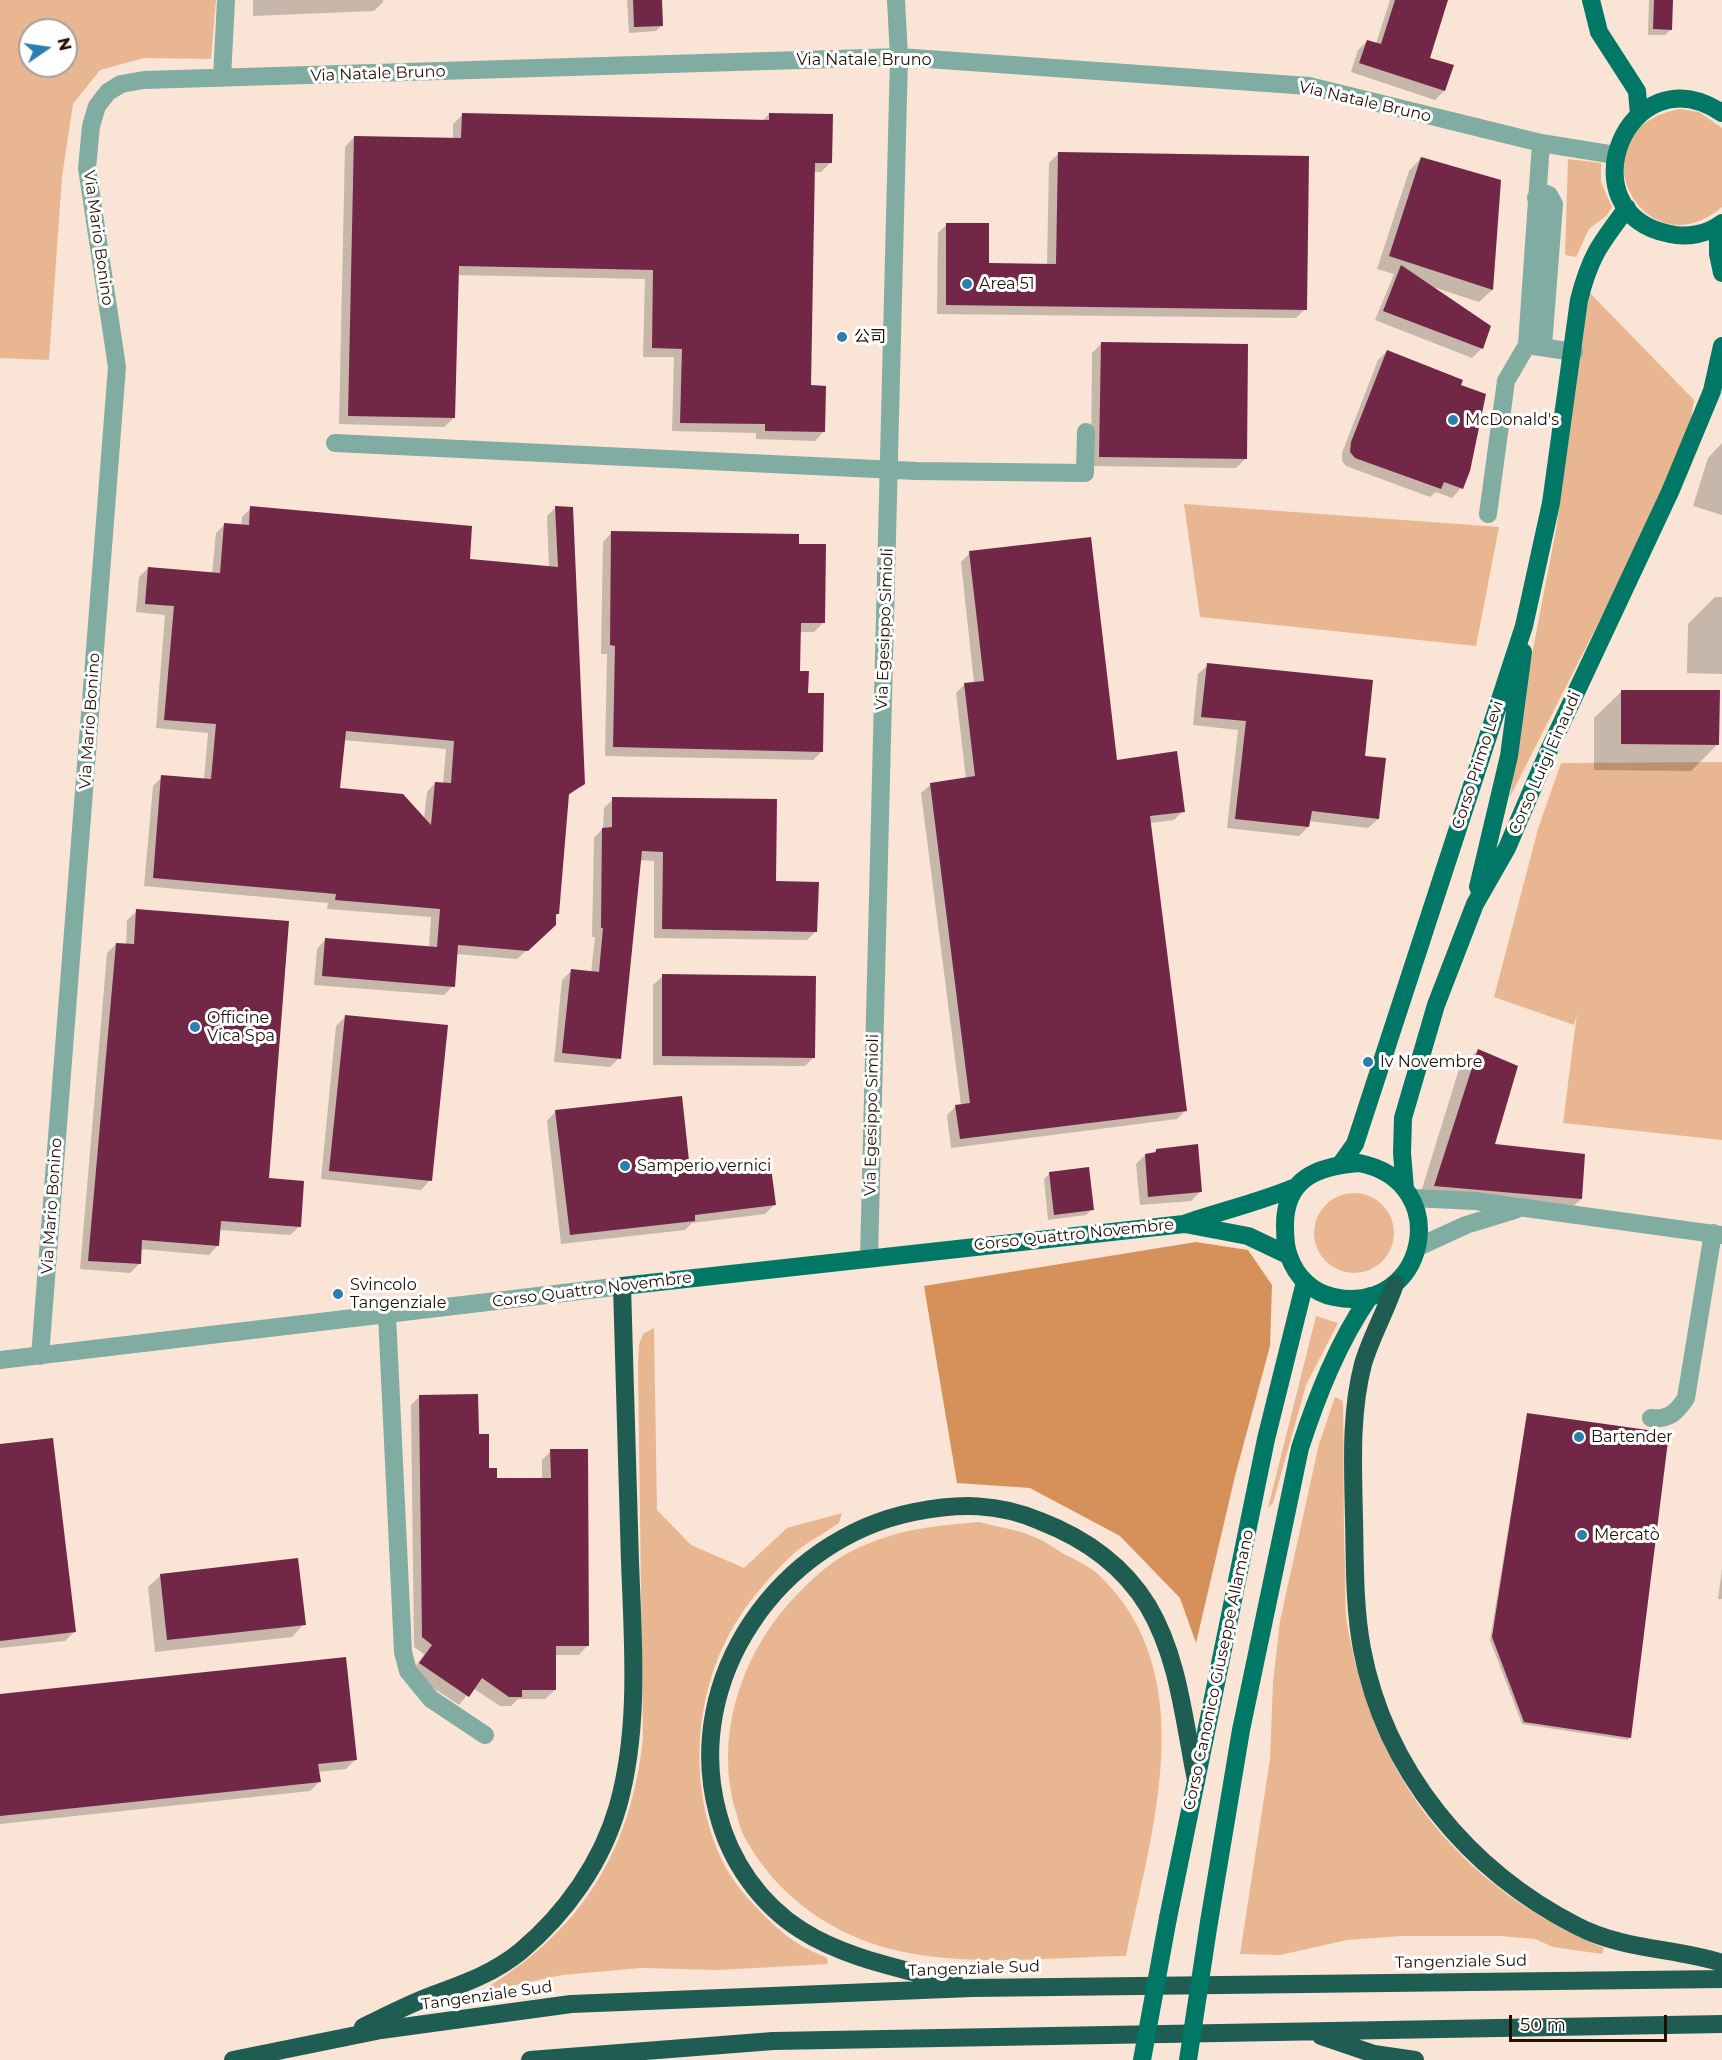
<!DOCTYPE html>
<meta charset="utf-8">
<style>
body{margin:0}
#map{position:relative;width:1722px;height:2060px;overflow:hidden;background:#f9e4d5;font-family:Montserrat,sans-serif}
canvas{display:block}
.north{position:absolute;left:18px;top:18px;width:60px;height:60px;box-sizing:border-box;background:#fff;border:2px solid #a69f9a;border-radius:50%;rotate:77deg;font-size:16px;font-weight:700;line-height:24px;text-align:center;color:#211003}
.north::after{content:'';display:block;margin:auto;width:21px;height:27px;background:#2b7faf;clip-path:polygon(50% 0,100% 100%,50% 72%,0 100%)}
.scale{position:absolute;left:1509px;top:2015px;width:158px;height:27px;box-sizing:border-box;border:3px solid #211003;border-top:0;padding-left:8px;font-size:18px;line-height:21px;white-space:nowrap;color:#211003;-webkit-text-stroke:4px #fff;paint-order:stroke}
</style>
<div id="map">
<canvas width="1722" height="2060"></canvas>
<div class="north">N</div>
<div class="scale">50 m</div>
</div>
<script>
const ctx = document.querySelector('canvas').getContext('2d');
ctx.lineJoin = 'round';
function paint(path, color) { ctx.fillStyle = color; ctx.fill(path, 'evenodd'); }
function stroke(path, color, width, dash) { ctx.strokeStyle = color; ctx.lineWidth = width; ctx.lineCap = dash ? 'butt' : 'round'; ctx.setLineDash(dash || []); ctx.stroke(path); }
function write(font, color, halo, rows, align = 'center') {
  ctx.font = font + ' Montserrat,"Noto Sans SC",sans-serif'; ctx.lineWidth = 6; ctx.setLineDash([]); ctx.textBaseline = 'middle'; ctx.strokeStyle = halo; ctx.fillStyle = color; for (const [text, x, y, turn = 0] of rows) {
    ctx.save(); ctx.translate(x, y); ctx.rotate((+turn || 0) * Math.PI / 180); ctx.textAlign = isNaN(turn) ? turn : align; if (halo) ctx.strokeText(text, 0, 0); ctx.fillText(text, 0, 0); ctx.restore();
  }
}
paint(new Path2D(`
 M0,0H216L211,59L144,58L100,70L73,104L62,177L49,360L0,358ZM30,30H66V66H30Z
 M1680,109L1699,112L1722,128V207C1641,275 1570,129 1680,109Z
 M1568,159L1601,163V182L1612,207L1607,215L1589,229L1576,257L1565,255Z
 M1589,292L1694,400L1686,450L1510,797L1528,675L1556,530Z
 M1184,504L1499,527L1476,646L1200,617Z
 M1722,762V1140L1563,1123L1577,1013L1574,1025L1494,997L1538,829L1561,763Z
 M1314 1233a40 40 0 1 1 80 0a40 40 0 1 1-80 0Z
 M1316,1316L1338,1323L1306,1385L1273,1503L1268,1508Z
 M654,1328L657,1510L691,1545L744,1568L787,1528L842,1513L839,1523C824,1534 804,1543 790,1557C773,1573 753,1596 740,1616C693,1687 686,1788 724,1864C736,1889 772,1926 794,1941C804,1948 816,1953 827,1958L828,1964L719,1970L641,1968L562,1975L492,1990L491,1985C585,1926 632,1846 643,1737L638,1366L639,1345L643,1334Z
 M1335,1397L1343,1401C1344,1457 1343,1514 1345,1570C1346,1589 1344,1610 1348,1629C1375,1780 1461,1889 1604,1948L1602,1954L1553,1947L1535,1939L1500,1936H1402L1347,1940L1280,1955L1240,1954L1270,1759L1273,1682L1280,1621L1319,1444Z
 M979,1522C996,1527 1016,1529 1032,1536C1043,1540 1054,1548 1064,1554C1075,1560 1090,1566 1099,1575C1204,1676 1151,1832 1126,1956C1042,1957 932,1972 853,1936C806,1915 770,1883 745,1838C740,1830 739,1820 736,1812C715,1742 738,1664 784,1609C805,1585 830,1560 860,1547C903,1528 934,1526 979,1522Z`), '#e8b792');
paint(new Path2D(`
 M1196,1242L1248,1250L1272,1285L1270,1346L1235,1476L1196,1643L1180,1598L1120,1536L1030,1488L957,1483L924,1286Z`), '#d6915a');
paint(new Path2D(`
 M253,0H383V2L374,11L253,16Z
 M627,0H660L662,25L656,31L629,33Z
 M1390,0H1447L1428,59L1444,91L1435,100L1351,72L1358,50L1367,41L1376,44Z
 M1649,0H1671V29L1665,35H1648Z
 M769,114L830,163L821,172H813L809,387L824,431L815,441L756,439V433L672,431L674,357H643L645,279L457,275L454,418L444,427L339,424L345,147L354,137L453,140V124L462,115L762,121Z
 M1058,154L1305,309L1296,318L937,314L938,233L947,224L988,264L1047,265L1049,163Z
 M1421,158L1500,181L1492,290L1479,302L1433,287L1490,326L1482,348L1472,358L1375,320L1394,274L1377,269L1409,171Z
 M1101,344L1245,459L1236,468L1091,466L1092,353Z
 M1387,351L1459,386L1469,470L1461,488L1452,498L1436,492L1430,497L1346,466L1342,461V453L1378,360Z
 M1722,443V515L1693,506L1708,458Z
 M556,507L584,783L567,797L558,913L545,934L517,959L456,954L453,986L444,995L314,985L317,949L325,940L429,948L431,917L327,909L328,903L144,886L153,786L162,777L204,780L208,733L156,728L165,615L136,612L139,577L148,568L212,574L216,533L225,524L241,526L242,517L251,508L468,560L549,567L547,516ZM343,740L446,749L443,784L435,783L427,792L424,819L338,789Z
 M612,532L798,545L823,623L814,632H799L798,672L822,751L813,760L605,756L607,654H601L603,542Z
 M970,553L1115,762L1183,811L1174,820L1150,823L1186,1110L1177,1119L951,1148L947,1115L956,1106L961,1105L921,793L931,784L966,779L956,693L965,684L974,683L961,562Z
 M1715,597H1722V674L1687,673L1688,624Z
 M1208,665L1363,757L1378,819L1368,828L1309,821L1308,827L1299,836L1227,828L1238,730L1193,725L1198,674Z
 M1622,691L1718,744L1691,771L1594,770V718Z
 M613,799L775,883L816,931L807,940L654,938V861L639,860L619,1058L610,1067L554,1062L562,980L571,971L591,973L595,937H592L594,838L603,828L604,808Z
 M137,911L268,1179L300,1226L290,1235L219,1230L218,1245L209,1255L140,1249L139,1264L130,1273L80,1269L107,953L116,944L126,945L127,920Z
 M663,976L814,1057L805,1066L653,1065V985Z
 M346,1016L430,1180L421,1190L321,1179L336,1026Z
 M1478,1050L1493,1145L1581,1199L1562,1217L1417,1205L1459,1069Z
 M556,1111L688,1171L774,1205L765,1214L692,1223L685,1230L561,1244L547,1121Z
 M1156,1150L1201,1191L1191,1201L1140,1205L1136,1164L1145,1155L1153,1154Z
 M1050,1173L1092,1209L1086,1215L1048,1220L1044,1179Z
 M420,1396L477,1435L488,1470L496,1480L542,1479V1460L551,1451L588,1645L579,1655H554L555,1690L545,1699H518L511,1706H500L473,1688L459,1705L411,1673L424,1654L414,1647L411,1405Z
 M1527,1415L1630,1737L1628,1740L1522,1724L1490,1640Z
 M0,1445L74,1632L65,1641L0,1648Z
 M1722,1569V1599H1718Z
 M161,1575L304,1624L292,1637L155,1652L148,1587Z
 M0,1696L355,1760L346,1769L318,1772L319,1782L310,1791L0,1824Z`), '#0003');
paint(new Path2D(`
 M633,0H662L663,26L634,27Z
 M1395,0H1448L1430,58L1454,65L1445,91L1359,63L1367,40L1381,44Z
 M1654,0H1673L1672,30L1653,29Z
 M462,113L769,120V113L833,114L832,163H815L811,385L826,386L825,432L765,431V424L680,423L682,349L652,348L653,270L459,266L455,418L348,416L354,136L461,138Z
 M1058,152L1309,156L1307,310L946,305V223H989V263L1056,264Z
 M1421,157L1501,180L1493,290L1389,256Z
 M1401,265L1491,326L1483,349L1383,311Z
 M1101,342L1248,344L1247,459L1099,457Z
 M1387,350L1463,380L1461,385L1486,394L1470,471L1463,489L1444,482L1441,489L1355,458L1350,452L1351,442Z
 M250,506L472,526L470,559L558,567L555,506L573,507L585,784L569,794L559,914H556V925L528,951L458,945L455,987L322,976L325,938L437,947L440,909L335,900L336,894L153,878L161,775L211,779L216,724L164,720L174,606L145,604L148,567L220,573L224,523L249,525ZM346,731L454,741L451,783L435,782L431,825L403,794L340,788Z
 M611,531L799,534V544H826L825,623H801L800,671H809L808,693H824L823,752L613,747L615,646L610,645Z
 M1091,537L1117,760L1177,751L1185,812L1150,816L1187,1111L960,1139L955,1105L970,1103L930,783L975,776L964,683L984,681L969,551Z
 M1207,663L1373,680L1365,756L1386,758L1379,819L1312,811L1309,827L1235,819L1246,721L1201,717Z
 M1621,690H1720L1719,745L1621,744Z
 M612,797L777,799L776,881L819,882L817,932L662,929L663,852L642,851L621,1059L562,1053L571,969L599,972L603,928H601L602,828L612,827Z
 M136,909L289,921L269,1178L304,1181L301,1227L221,1221L219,1246L142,1240L141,1264L88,1261L116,943L134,944Z
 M662,974L816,976L815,1058L662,1056Z
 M345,1015L448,1025L432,1181L329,1171Z
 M1478,1049L1518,1066L1495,1144L1585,1154L1582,1199L1434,1186Z
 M682,1096L690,1170L770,1160L776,1205L695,1215V1221L570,1235L555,1110Z
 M1198,1144L1202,1192L1148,1197L1145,1154L1156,1152V1149Z
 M1089,1167L1094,1210L1054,1215L1049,1172Z
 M478,1394L479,1434H489V1468H497V1478H551L550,1449H588L589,1646H556V1690H522V1697H509L482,1678L469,1697L419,1663L432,1645L422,1637L419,1395Z
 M1527,1413L1669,1433L1631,1738L1524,1722L1492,1637Z
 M53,1438L76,1632L0,1641V1444Z
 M298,1558L306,1625L167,1640L160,1574Z
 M346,1657L357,1760L318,1764L321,1782L0,1816V1694Z`), '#722746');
stroke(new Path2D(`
 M222,78L226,0
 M1536,198L1544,193L1549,195L1554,204L1543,346
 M1527,345L1541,143
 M335,443L917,471L1085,473L1086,432
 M1488,514L1506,381L1527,345L1574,352
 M1412,1198L1475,1201L1722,1235
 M1418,1247L1466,1225L1515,1210
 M869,1258L899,57L896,0
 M387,1315L403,1652L408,1671L431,1699L485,1735
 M40,1356L117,367L87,168L91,126L97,106L108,92L121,84L144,80L899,57L1309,86L1541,143L1615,155
 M0,1360L622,1286
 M1651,1418C1669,1420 1677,1412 1686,1398L1713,1233`), '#80aca1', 18);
stroke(new Path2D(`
 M1591,0L1599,32L1637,91L1639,115
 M1722,113C1628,50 1563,213 1670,234C1687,238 1708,234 1722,223
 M1718,226V254L1722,273
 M1478,887L1509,756L1523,652
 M1359,1163C1456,1182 1426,1317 1334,1297C1313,1293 1296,1277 1289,1256C1285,1247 1285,1235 1285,1225C1285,1178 1318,1166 1359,1163Z
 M1340,1165L1355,1144L1524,626L1551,503L1579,300C1590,256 1600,244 1627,208
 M1405,1189L1402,1153L1403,1118L1436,1005L1475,904L1507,848L1549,750L1670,492L1712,391L1722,346
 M1185,1224L1248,1236L1288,1255
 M622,1286L1184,1224C1220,1211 1257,1203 1293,1188
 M1168,1918L1266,1439L1305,1282
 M1209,1922L1241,1730L1300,1448C1317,1396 1338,1342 1370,1296`), '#017766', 18);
stroke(new Path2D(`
 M1395,1284C1386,1311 1371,1337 1363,1364C1350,1414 1353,1467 1354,1518C1355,1562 1354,1606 1362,1649C1385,1771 1469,1871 1577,1926C1623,1950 1675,1948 1722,1963
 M955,1983C905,1969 846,1959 801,1930C760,1904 730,1861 718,1814C681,1678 780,1539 914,1512C959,1503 998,1503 1040,1521C1084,1538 1123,1565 1148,1606C1179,1658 1184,1722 1196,1780
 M363,2027C386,2016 409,2004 433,1995C466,1983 494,1973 521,1951C566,1913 602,1862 618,1806C640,1728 633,1643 630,1562C628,1470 625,1378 622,1286
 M1321,2036L1374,2054L1415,2060
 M233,2060L381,2030L571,2004L972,1988L1722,1979
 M530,2060L773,2041L1722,2024`), '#1f5d52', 18);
stroke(new Path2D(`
 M1142,2060L1168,1918
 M1188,2060L1209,1922`), '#017766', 18);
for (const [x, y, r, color] of [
 [967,284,6,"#2b7faf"],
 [842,337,6,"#2b7faf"],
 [1453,420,6,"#2b7faf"],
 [195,1027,6,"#2b7faf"],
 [1368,1062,6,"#2b7faf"],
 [625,1166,6,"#2b7faf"],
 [338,1294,6,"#2b7faf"],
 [1579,1437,6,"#2b7faf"],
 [1582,1535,6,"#2b7faf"]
]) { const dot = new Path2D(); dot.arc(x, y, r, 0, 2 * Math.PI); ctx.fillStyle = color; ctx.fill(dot); stroke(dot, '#fff', 2); }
write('16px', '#211003', '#fff', [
 ["Via Natale Bruno",864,60],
 ["Via Natale Bruno",378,74,-2],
 ["Via Natale Bruno",1365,102,13],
 ["Via Mario Bonino",98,238,82],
 ["Via Egesippo Simioli",885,629,-88],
 ["Via Mario Bonino",90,721,-86],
 ["Corso Luigi Einaudi",1545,763,-66],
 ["Corso Primo Levi",1478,765,-72],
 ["Via Egesippo Simioli",872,1115,-89],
 ["Via Mario Bonino",52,1206,-86],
 ["Corso Quattro Novembre",1074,1235,-6],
 ["Corso Quattro Novembre",592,1290,-7],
 ["Corso Canonico Giuseppe Allamano",1219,1670,-78],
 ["Tangenziale Sud",1461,1962,-1],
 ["Tangenziale Sud",974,1969,-2],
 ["Tangenziale Sud",487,1996,-8]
]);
write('16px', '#211003', '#fff', [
 ["Area 51",979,284],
 ["公司",854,337],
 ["McDonald's",1465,420],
 ["Officine",207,1018],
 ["Vica Spa",207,1036],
 ["Iv Novembre",1380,1062],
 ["Samperio vernici",637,1166],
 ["Svincolo",350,1285],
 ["Tangenziale",350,1303],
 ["Bartender",1591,1437],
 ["Mercatò",1594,1535]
], 'left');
</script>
